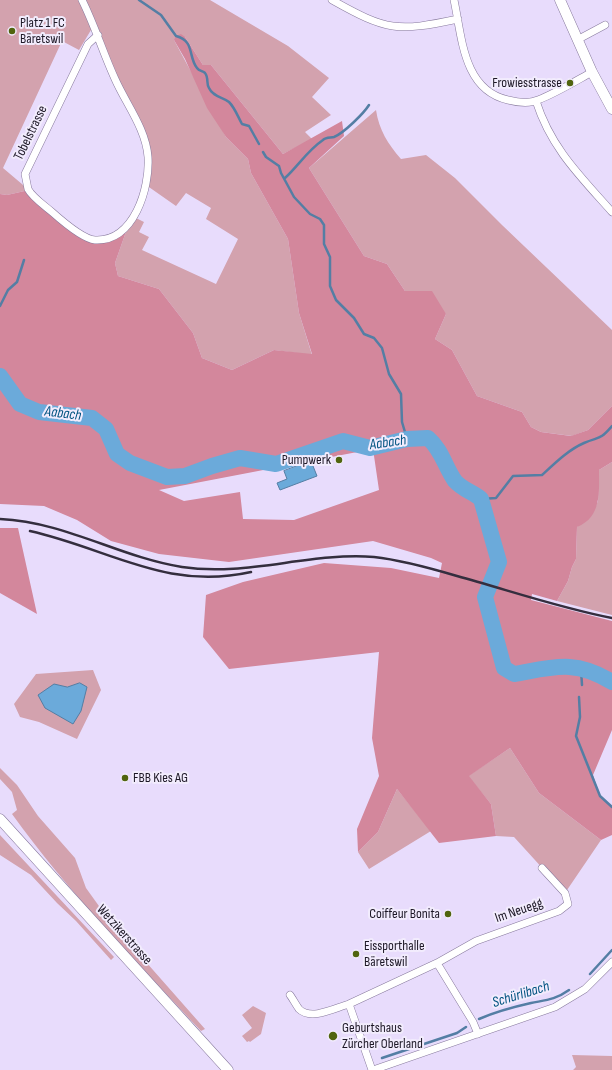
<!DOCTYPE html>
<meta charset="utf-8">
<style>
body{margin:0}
canvas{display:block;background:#e8dcfc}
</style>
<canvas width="612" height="1070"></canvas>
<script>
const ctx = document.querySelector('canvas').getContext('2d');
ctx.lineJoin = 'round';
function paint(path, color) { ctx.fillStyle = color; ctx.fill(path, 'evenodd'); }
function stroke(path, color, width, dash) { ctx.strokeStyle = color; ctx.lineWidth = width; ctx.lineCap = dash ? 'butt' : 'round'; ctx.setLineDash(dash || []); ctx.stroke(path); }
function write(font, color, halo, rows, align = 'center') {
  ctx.font = font + ' "Sofia Sans Condensed",sans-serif'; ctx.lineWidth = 4; ctx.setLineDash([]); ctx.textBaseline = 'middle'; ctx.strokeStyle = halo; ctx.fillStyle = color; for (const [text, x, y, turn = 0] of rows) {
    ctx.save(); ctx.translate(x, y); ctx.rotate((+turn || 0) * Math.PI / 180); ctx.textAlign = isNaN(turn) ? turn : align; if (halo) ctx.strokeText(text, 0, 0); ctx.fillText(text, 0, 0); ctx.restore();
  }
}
paint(new Path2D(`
 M0,0H210L288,46L329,78L312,97L331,115L305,132L312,139L283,154L211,65H203L185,37L174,40L226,137L248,159L251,173L288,239L299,313L312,355L274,350L232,370L202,358L193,333L159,289L118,276L115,263L128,226L134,217L144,222L139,232L149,237L142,250L216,284L238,239L206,219L211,208L186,193L176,206L146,185L148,157L143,134L94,25L79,50L62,41L3,168L29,190L7,195L0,194Z
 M376,110C379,130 388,144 401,159L426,155L455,178L502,225L612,330V406L588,430L572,436L541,432L531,427L522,412L477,396L452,350L435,339L446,314L405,291L387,264L364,256L309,168Z
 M612,462V615L557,601L568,581L572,567L576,559L577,527L596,506L598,501L599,470Z
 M93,670L101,690L77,739L39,722L20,717L14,704L36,674Z
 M510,748L539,793L601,840L565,893L514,837L496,836L491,804L468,776Z
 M0,768L17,785L38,816L75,858L86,888L109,920L205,1029L201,1031C136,961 68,892 12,814L17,810L12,792L0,779Z
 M397,789L431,831L369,869L358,852L378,832Z
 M0,835L114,957L111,960L76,921L57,903L31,875L0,855Z
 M253,1006L266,1013L261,1034L250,1042L249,1041L247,1042L242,1036L252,1028L242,1015Z
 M572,1055L612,1056V1070H573L576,1067Z`), '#d3a2ae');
paint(new Path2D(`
 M181,34L185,37L203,65H211L283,154L342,121L344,136L309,168L364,256L387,264L405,291H432L446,314L435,339L452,350L477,396L522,412L531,427L541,432L571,436L588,430L612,406V462L599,470C599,492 602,517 577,527L576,559L572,567L568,581L557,601L532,594L531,600L612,621V730L593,775L600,796L612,807V835L601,840L539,793L510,748L469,776L491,804L496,836L439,843L397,789L378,832L358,852L357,829L379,776L372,738L379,652L229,669L203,637L206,595L243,582L324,563L391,568L439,578L442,563L431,558L373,541L229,562L159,554L111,541L77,520L44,506L0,504V194L7,195L29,190L58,218L94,240L110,238L128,226L115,263L118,276L159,289L193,333L202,358L232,370L274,350L312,354L299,313L288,239L251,173L248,159L226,137L207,108L185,59L174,40L176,36ZM373,449L379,490L294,520L243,519L240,492L184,501L159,490Z
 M0,528H18L37,614L0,593Z`), '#d3879c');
const water = new Path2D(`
 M311,461L317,476L280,490L277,483L287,479L284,471Z
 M80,683L87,687L81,711L73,724L45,708L38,695L54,684L67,687Z`);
paint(water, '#6baada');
stroke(water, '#547ea4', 1);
stroke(new Path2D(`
 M139,0L161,15L176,36C195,41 188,57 197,68C199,71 203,71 205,73C209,78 206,84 209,88C213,97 223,97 229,102C235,108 238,117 242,124L249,126L259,144
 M263,152L266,157L279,166L281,173L294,197L310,214L320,219L324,225V244L330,257V286L336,300L354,318L364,334L374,338L382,348L389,374L401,394L402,422L407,439
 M285,178C298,166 308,150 323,140C326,137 331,138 334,137C344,133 364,113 369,105
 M0,306L8,290L17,282L24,260
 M481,499L496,498L513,476L542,475C555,463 568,450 584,443C600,436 599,441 612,426
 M581,669L582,685
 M579,697L580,717L576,736L600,796L612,807
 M590,974L612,950
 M479,1019C495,1012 513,1007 531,1003C546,1000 555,1000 569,990
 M382,1058L457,1033L466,1027`), '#547ea4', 2.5);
stroke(new Path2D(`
 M0,376L20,404L39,412L92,418L106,429L117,454L130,463L167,477L185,476L212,466L240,458L276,464L343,441L370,448L407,439L428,438C442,450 445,467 455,481C463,490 473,492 481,499L499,562L485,597L504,668L514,674C554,667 575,659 612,682`), '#6baada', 16);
const street = new Path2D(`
 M82,0C95,26 103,53 115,79C126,104 146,129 148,157C150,188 134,242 95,240C83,239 61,220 52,212C45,206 32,197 28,189C27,184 26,179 25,174L88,44L98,35
 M332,0C387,31 397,32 458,19
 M454,0C462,37 463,90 508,100C516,102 529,104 538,100C556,93 574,82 592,72
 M577,40L605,25
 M536,101C551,148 580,176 612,212
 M437,963L476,941L559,911L568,904L565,893L542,868
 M290,995C293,999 296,1005 299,1009C311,1021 335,1008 349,1004
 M372,1070L349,1004L437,963L473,1022L478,1034
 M373,1070L555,1007L585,989L612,962`);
const secondary = new Path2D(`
 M560,0L592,72L612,109
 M0,819L228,1070`);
stroke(street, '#87799d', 8);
stroke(secondary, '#87799d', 11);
stroke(street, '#fff', 7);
stroke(secondary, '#fff', 10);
stroke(new Path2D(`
 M0,519C66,522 119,557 182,567C246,577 309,552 374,557C402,560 430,568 457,576C508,590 560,608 612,618
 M30,531C110,549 166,591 251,572`), '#342e3e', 2.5);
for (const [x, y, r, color] of [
 [12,31,4,"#50640e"],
 [570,83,4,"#50640e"],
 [339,460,4,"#50640e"],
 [125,778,4,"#50640e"],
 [448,914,4,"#50640e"],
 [356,954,4,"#50640e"],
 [333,1036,5,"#50640e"]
]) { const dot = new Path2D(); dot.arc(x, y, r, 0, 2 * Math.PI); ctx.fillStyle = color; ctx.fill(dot); stroke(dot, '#f2ecfd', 1.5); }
write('14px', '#1d1826', '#f2ecfd', [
 ["Platz 1 FC",20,23],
 ["Bäretswil",20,39],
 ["Frowiesstrasse",562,83,"right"],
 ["Pumpwerk",331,460,"right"],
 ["FBB Kies AG",133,778],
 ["Coiffeur Bonita",440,914,"right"],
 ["Eissporthalle",364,946],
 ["Bäretswil",364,962],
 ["Geburtshaus",342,1028],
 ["Zürcher Oberland",342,1044]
], 'left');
write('14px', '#1d1826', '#f2ecfd', [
 ["Tobelstrasse",31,133,-64],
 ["Im Neuegg",519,911,-19],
 ["Wetzikerstrasse",124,935,48]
]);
write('italic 15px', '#015380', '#f2ecfd', [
 ["Aabach",63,414,7],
 ["Aabach",388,443,-8],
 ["Schürlibach",521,995,-17]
]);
</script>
